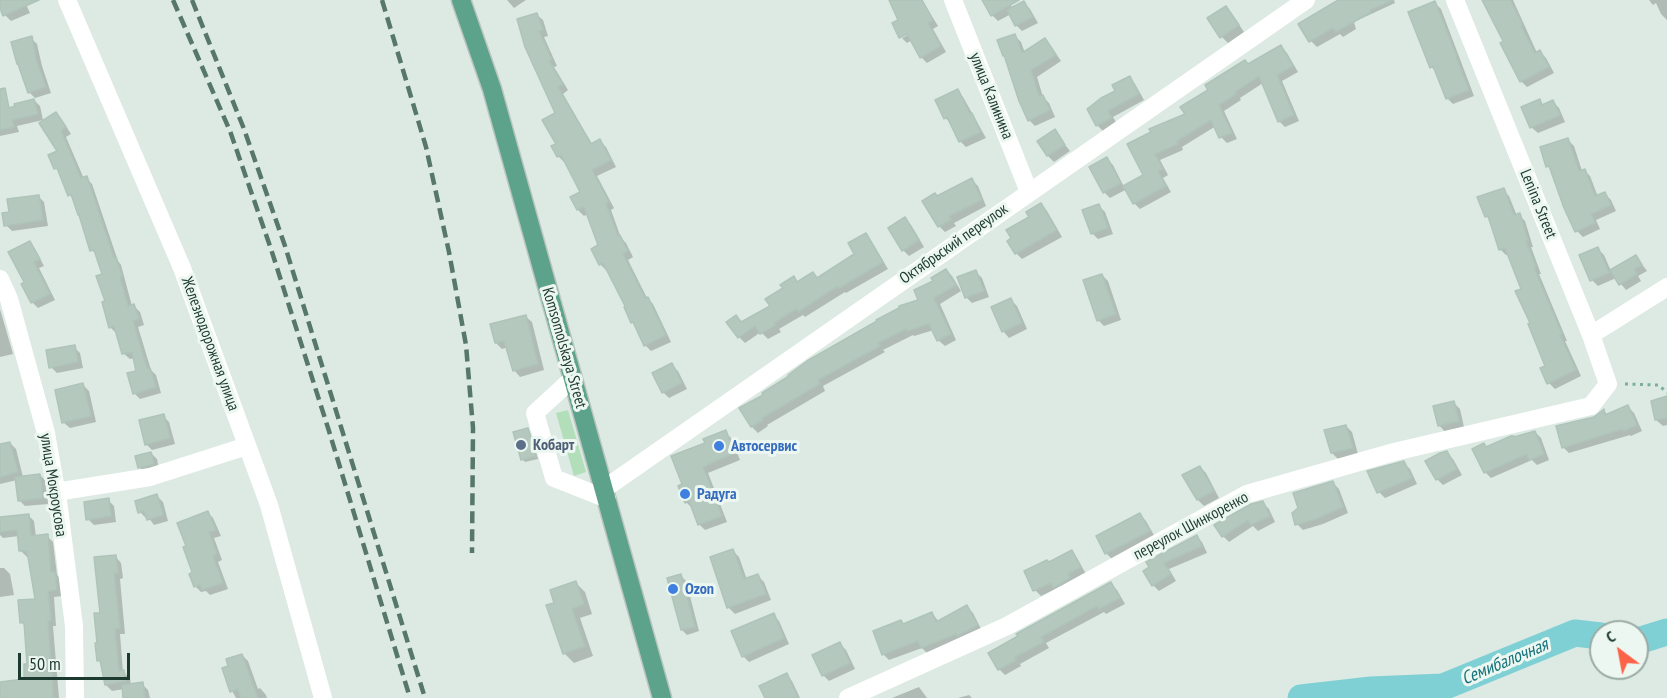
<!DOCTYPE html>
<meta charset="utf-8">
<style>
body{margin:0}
#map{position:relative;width:1667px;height:698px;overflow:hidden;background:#dceae3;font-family:"PT Sans Narrow",sans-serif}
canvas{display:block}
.north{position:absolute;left:1589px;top:620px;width:60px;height:60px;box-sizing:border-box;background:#edf7f1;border:2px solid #9aaba4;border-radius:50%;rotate:328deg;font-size:16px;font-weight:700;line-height:24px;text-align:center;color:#1d3a30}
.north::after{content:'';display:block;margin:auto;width:21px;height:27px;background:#fd6348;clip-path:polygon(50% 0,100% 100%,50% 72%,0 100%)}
.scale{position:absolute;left:18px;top:653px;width:112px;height:27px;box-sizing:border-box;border:3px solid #1d3a30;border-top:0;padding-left:8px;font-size:18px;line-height:21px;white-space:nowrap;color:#1d3a30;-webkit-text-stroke:4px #edf7f1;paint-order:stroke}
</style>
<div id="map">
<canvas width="1667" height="698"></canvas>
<div class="north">С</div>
<div class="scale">50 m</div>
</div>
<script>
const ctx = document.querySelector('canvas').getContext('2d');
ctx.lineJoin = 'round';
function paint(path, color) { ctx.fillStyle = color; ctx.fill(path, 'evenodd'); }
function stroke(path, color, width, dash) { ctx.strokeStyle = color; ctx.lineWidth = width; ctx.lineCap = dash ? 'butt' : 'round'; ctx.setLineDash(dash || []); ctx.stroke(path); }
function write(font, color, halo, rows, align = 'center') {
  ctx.font = font + ' "PT Sans Narrow",sans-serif'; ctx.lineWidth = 6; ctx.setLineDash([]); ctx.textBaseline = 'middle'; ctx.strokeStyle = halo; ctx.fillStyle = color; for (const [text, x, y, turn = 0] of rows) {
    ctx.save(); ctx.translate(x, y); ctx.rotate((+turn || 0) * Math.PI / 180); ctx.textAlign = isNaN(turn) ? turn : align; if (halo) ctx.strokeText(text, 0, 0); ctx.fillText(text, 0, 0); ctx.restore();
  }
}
paint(new Path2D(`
 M568,410L586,472L574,476L556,413Z`), '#b3deba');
paint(new Path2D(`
 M0,0H24L30,13L11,21L5,15L0,4Z
 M507,0H526L514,8Z
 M890,0H922L938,26L933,29L946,52L927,63L921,57L912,40L907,43L902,38L914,32L900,21Z
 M983,0H1008L1013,9L1024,3L1030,9L1038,23L1022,31L1016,25L1011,14L998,21L992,15Z
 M1341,0H1394L1395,3L1354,22L1356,29L1343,37L1340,34L1317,47L1311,41L1300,24Z
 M1487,0H1513L1537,53L1540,52L1546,58L1554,73L1527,87L1521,81Z
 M1649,0H1667V20L1661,14L1656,3L1653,5Z
 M1435,3L1441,9L1474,96L1453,104L1447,98L1437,72L1431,67Z
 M1226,8L1232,14L1244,32L1228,43L1222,37L1209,19Z
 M536,14L543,20L548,36L544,37L557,66L554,67L568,90L563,94L592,144L600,141L606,147L616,167L597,176L614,208L611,210L621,238L626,243L633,257L628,260L647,298L653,304L671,342L651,351L645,345L637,327L632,322L608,269L606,270L600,264V246L588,214L584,216L578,210L572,198L582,192L566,161L564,162L558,156L557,114L526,46Z
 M1015,36L1021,42L1025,53L1045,40L1051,46L1061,61L1037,77L1043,97L1049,103L1055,117L1035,126L1029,120L1007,58L1004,55L999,41Z
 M31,38L37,44L42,66L51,93L35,98L29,92Z
 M1281,47L1287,53L1298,72L1282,81L1299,121L1285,127L1279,121L1263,83L1240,98L1241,100L1224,111L1237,139L1227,143L1221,137L1216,126L1182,147L1183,150L1160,160L1168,175L1163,178L1171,192L1140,209L1134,203L1127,189L1110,198L1104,192L1107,159L1113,165L1124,187L1145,176L1129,145L1187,115L1249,66Z
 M1129,78L1135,84L1144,100L1113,117L1117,124L1103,131L1097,125L1117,92Z
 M957,91L963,97L986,138L966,147L960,141L952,124L945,118Z
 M34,100L40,106L43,120L17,126L19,132L0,136V111Z
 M1539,101L1544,106L1553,102L1559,108L1565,122L1538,133L1531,127Z
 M56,114L62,120L71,134L66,137L84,179L86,178L92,184L118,261L121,265L132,306H134L140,312L144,325L138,327L151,370L156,375L161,393L140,399L134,393L138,372L135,358L130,359L123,353L116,333L110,327L103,275L98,256L92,250L74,199L69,195L60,173L56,168L59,152Z
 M1054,131L1070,151L1054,162L1048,156L1039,141Z
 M1567,139L1574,146L1582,171L1584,170L1590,176L1598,197L1605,194L1611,200L1616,211L1596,220L1600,229L1583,237L1577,231L1552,170L1548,166Z
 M972,180L978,186L986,206L954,223L956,226L945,232L939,226L938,198Z
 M1503,190L1509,196L1517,216L1519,215L1525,221L1533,247H1531L1541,274H1539L1567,341H1565L1581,376L1555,389L1549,383L1547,367L1532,324L1523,290L1509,254L1506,255L1500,249L1492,222L1486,216Z
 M38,196L44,202L48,226L12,231L6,225Z
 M1041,205L1047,211L1062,237L1022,259L1016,253L1031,217Z
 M1099,206L1105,212L1113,234L1098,239L1092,233Z
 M905,219L911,225L924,247L909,256L903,250Z
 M865,235L871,241L888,269L846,293L845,292L805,317L803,315L779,329L781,332L768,339L761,332L745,343L739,337L742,323L772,307L794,278L798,283L818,279L856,254Z
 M29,243L35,249L44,266L39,268L55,300L38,308L32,302L26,283Z
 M1598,249L1604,255L1611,271L1636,256L1647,271L1638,276L1641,281L1626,290L1616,278L1598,286L1592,280Z
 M946,270L952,276L961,291L940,304L956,340L945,346L938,340L934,330L914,336L913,335L883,350L885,352L823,386L825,391L767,425L768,426L758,433L752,427L741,409L920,300Z
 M976,272L982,278L989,297L972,303L966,297Z
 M1102,275L1108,281L1121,320L1104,326L1098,320Z
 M1011,300L1017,306L1027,329L1009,338L1003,331L993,308Z
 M0,309L13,354L0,357Z
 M525,316L532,322L544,370L520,377L514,370L508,347L502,349L496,343Z
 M74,347L80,353L83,368L57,373L51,367Z
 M671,365L678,371L687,389L669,398L663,392Z
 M83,385L89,391L96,422L70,428L63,422Z
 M1667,402V425L1663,426L1656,420Z
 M1454,403L1460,409L1464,427L1445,432L1439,425Z
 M1628,407L1634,413L1642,431L1631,436L1630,435L1569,453L1563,447L1604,411L1608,415Z
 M163,416L169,422L175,444L152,450L146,444Z
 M1346,426L1352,432L1358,454L1338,459L1332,453Z
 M527,429L530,432L538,459L525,462L523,460Z
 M725,432L731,438L740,460L708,473L727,522L705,530L699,524L692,508L686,502L706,444Z
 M1535,432L1541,438L1549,460L1537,465L1532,460L1491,478L1485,472L1487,448Z
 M10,443L16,449L23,477L40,475L46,481L48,504L25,506L19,500L17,480L0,484V446Z
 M151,453L157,459L159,470L145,473L139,467Z
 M1446,453L1453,459L1462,475L1443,485L1437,479L1427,462Z
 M1404,463L1410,469L1417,484L1385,498L1379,492Z
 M1200,467L1206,473L1219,498L1204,506L1198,500L1184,476Z
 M1333,483L1339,489L1348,513L1323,524L1303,530L1297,524Z
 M157,496L163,502L168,521L154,525L148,517L146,518L140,512Z
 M108,500L114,506L116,522L94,525L88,519Z
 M1263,503L1269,509L1275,522L1258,531L1253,526L1229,542L1223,536Z
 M207,512L213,518L221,536L214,538L222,560L218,562L228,589L210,595L206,591L201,592L195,586L194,573Z
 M28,515L34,521L36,537L47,536L53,542L57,575L61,579L62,596L54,597L56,626H53L59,698L0,697V683L26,680L29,665L26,627L21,622L36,600L30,556L27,557L21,551L19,536L3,538L0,535V518Z
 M1140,515L1146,521L1155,537L1112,559L1106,553Z
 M1196,536L1202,542L1207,553L1169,569L1176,581L1159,591L1153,585L1145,571Z
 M733,551L739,557L747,580L758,576L764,582L771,600L735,614L729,608L722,589Z
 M1071,552L1077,558L1086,574L1041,596L1035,590L1026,572L1049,564Z
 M115,556L121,563L123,578L120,579L125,634H120L123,672L130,678L131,685L142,684L148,690L150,698H125L124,689L112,691L106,685L102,664L98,660L102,614Z
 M0,568H4L10,574L14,595L0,597Z
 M681,576L686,581L699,631L687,635L682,630Z
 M576,583L585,592L592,614L580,618L593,656L574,663L564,653L556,604Z
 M1111,584L1117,590L1125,604L1106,614L1104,612L1046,643L1049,648L1020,664L1021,666L1005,675L999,669L990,654Z
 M967,607L973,613L982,631L928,654L922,648L889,660L883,654L901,621L904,625L932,613L939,622Z
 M773,615L779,621L789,644L749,662L743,656Z
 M839,643L846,650L855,669L829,681L823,675Z
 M242,655L248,661L258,689L260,688L266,695L267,698H236L232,691L230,667Z
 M786,675L792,681L800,698H766Z
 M919,687L927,698H892Z
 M969,695L972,698H958Z`), '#0003');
stroke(new Path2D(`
 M1637,640H1641L1667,632
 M1301,698L1371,690L1443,687L1575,633L1601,636`), '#7fd0d5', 27);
const building = new Path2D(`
 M0,0H39L3,16L0,8Z
 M889,0H922L933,20L928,23L941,46L920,58L907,34L899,38L892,23L898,20Z
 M982,0H1019L991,16Z
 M1338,0H1393L1370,10L1371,12L1336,32L1333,28L1309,42L1298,24Z
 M1482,0H1510L1523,25L1521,26L1535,53L1540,50L1549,67L1520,82L1500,43L1503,41Z
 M1024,1L1033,17L1015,26L1007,10Z
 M1435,1L1457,57H1456L1469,90L1446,99L1433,66L1430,68L1408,12Z
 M1226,6L1239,25L1220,38L1207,18Z
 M537,13L543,30L539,31L552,60L549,61L563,84L558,87L591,144L600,139L611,160L592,170L609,202L606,204L618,236L620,235L628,251L623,254L645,298L648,297L666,335L644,346L633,322L631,323L624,307L625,306L603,263L599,265L591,249L598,245L584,207L577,210L570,197L580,192L561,155L557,157L551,146L556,144L542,120L555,113L525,47L517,19Z
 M1015,34L1022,53L1045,38L1056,55L1031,70L1039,96L1043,95L1050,110L1028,121L1019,101L1004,55L1003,56L997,40Z
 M32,36L36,59L46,87L28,93L18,64H17L11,42Z
 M1281,45L1293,66L1277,75L1294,115L1278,122L1259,76L1235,92L1236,94L1219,105L1232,133L1219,138L1211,120L1177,141L1178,144L1155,154L1163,169L1158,171L1166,186L1133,204L1123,186L1143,175L1127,144L1151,132L1149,129L1185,114L1180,107L1208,90L1205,85L1245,60L1248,64Z
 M1130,76L1139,94L1108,111L1112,118L1096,126L1087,109L1101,98L1115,91L1112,85Z
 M5,88L9,108L15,106L14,104L34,99L38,114L12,120L14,127L0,130V89Z
 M958,89L970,114L972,113L981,132L959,142L947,117L944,119L935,100Z
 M1540,99L1542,105L1553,100L1560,115L1530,128L1521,107Z
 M56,112L66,127L61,131L81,178L87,176L114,258L116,257L122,276L120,277L128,306L134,304L139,319L133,321L147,368H150L156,387L133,394L127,373L136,371L132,352L122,354L114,326L109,328L102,302L105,301L96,276L102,274L94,250L90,251L79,215L80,214L78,215L71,194L68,196L57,168L54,169L48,155L57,151L39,123Z
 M1055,129L1065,145L1047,156L1037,141Z
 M1568,138L1579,171L1585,169L1595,196L1605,192L1611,205L1591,214L1595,223L1575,232L1564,208L1549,166L1546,167L1540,147Z
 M1107,157L1121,183L1103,193L1089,167Z
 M972,178L982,200L949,216L951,220L938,227L922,201L935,193L937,196Z
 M1504,188L1514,215L1520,213L1528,241H1526L1536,267L1534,268L1562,334L1560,335L1576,370L1547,384L1540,368L1545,366L1528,324L1530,323L1515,291L1521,289L1505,248L1499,250L1488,216L1485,217L1477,197Z
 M39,195L43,220L4,226L2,213L9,212L7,199Z
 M1041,203L1057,230L1015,254L1007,241L1011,238L1006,230L1029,217L1026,212Z
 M1099,204L1108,228L1091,234L1082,210Z
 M905,217L919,240L902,251L888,228Z
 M866,233L883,262L839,288L838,286L798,312L796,309L774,323L776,325L760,334L755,326L738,338L726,322L736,315L741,322L770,306L765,299L783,288L780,285L794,276L797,282L813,272L817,278L854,254L848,243Z
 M30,241L40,259L34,262L50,294L31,303L21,284L24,282L8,252Z
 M1598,247L1609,273L1590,281L1579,255Z
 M1636,255L1642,265L1634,269L1637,274L1619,285L1610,270Z
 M946,269L956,285L934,298L951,334L937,341L929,324L907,331L906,329L878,343L880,346L818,380L820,384L762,418L763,420L751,427L739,408L763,395L762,393L789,376L788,375L807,361L877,321L876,320L899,308V306L918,300L914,290L933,281L931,278Z
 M976,270L984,291L965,298L957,277Z
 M1102,274L1116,314L1097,321L1083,280Z
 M1011,298L1022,323L1002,332L991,307Z
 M526,315L538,364L513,371L504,341L495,343L490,324Z
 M75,345L78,362L49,368L46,350Z
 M672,363L682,383L662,393L652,373Z
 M83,383L91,416L62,423L55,390Z
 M1667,396V418L1655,420L1651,401Z
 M1454,401L1459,421L1438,426L1433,406Z
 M1628,405L1637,425L1624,431L1623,429L1562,448L1556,426L1594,417L1604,409L1605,415Z
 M164,414L170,438L145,445L139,420Z
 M1346,425L1353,448L1331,453L1324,430Z
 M528,428L536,456L521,460L513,432Z
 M726,430L734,453L703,467L722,516L698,525L689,501L685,503L678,486L682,484L671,456L705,443L703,439Z
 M1535,431L1544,454L1529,460L1527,454L1484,473L1472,449L1484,443L1486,447L1511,436H1514V437Z
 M10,442L18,472L0,477V444Z
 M1447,451L1457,469L1436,480L1425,461L1440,453Z
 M151,452L154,464L138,468L135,456Z
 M1404,461L1412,478L1377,493L1367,471Z
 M1200,466L1214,491L1197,500L1182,475Z
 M40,474L43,498L18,501L15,477Z
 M1333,481L1343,507L1316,519L1295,525L1292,513L1298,508L1293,493Z
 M157,494L163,515L147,520L144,511L138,513L135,501Z
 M109,498L111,516L86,520L84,502Z
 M1263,501L1270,516L1251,525L1248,520L1222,537L1214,525L1251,504Z
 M208,511L216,530L209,532L217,554L213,556L223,583L202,590L200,585L194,587L189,574L192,572L183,547L186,546L177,523Z
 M1140,513L1150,531L1105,554L1096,536Z
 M29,514L31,536L48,534L51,572H55L57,590L48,591L51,620L48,621L51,663H52L53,698H0V682L24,679V664H27L24,622L20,623L18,600L35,599L27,551H19L17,530L0,532V517Z
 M1197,535L1202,546L1164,563L1171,574L1152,586L1143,571L1149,567L1146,562Z
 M733,549L744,579L758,574L766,594L727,608L710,557Z
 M1072,550L1081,567L1068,574L1070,578L1053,588L1051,583L1033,591L1024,571L1047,560L1049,562Z
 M116,555L118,573H114L120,628L115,629L119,671L124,670L126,681L105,685L100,660L97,661L95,643H97L94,613H100L94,557Z
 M681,574L695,627L681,630L667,578Z
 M576,581L584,604L572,609L585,646L563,654L546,605L554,603L550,590Z
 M1111,582L1120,598L1099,609L1097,606L1041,637L1044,642L1015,657L1016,660L998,670L988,653L1018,636L1016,634Z
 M967,605L978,625L957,636L956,634L921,648L918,641L882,655L873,631L901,620L903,624L932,612L936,622Z
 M774,613L784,638L742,657L731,631Z
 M840,642L850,663L822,676L812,655Z
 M242,654L258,698H241L238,689L230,692L222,668L228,666L226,659Z
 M787,673L798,698H765L759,686Z
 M143,682L145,698H123L122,685Z`);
paint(building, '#b5c8be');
stroke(building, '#afc4b9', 1.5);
const major = new Path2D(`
 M461,0L492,89L662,698`);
stroke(major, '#bbc4c1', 21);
stroke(new Path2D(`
 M1625,384L1659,385L1667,393`), '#7ab09a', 3, [3, 4.5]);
stroke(new Path2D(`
 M67,0L182,268L269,505L323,698
 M953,0L1029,192
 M0,279L9,299L46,433L58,501L74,626L75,698
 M1591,335L1667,287
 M573,378L535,413L554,478L607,499
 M604,489L1306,0
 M56,492L150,477L247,446
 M848,698L1007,626L1247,494L1394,452L1591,406L1608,384L1591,335L1455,0`), '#fff', 18);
stroke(major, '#5da38b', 18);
stroke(new Path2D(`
 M173,0L230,131L271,249L329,431L410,698
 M192,0L244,129L285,246L425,698
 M382,0L426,147L449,252L466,345L473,428L472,553`), '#57776b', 4.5, [12, 6]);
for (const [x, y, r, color] of [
 [521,445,6,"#5c6f8a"],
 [719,446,6,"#3f7fe0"],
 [685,494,6,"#3f7fe0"],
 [673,589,6,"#3f7fe0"]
]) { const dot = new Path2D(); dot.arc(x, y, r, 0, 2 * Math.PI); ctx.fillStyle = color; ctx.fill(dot); stroke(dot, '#edf7f1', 2); }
write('16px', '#1d3a30', '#edf7f1', [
 ["улица Калинина",991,96,68],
 ["Lenina Street",1538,204,68],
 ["Октябрьский переулок",954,244,-35],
 ["Железнодорожная улица",210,344,70],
 ["Komsomolskaya Street",564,348,74],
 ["улица Мокроусова",53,485,81],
 ["переулок Шинкоренко",1191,526,-28]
]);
write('bold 16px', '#4e5e75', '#edf7f1', [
 ["Кобарт",533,445]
], 'left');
write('bold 16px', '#366cbe', '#edf7f1', [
 ["Автосервис",731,446],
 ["Радуга",697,494],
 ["Ozon",685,589]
], 'left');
write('italic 18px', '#14727a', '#edf7f1', [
 ["Семибалочная",1505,662,-23]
]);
</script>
